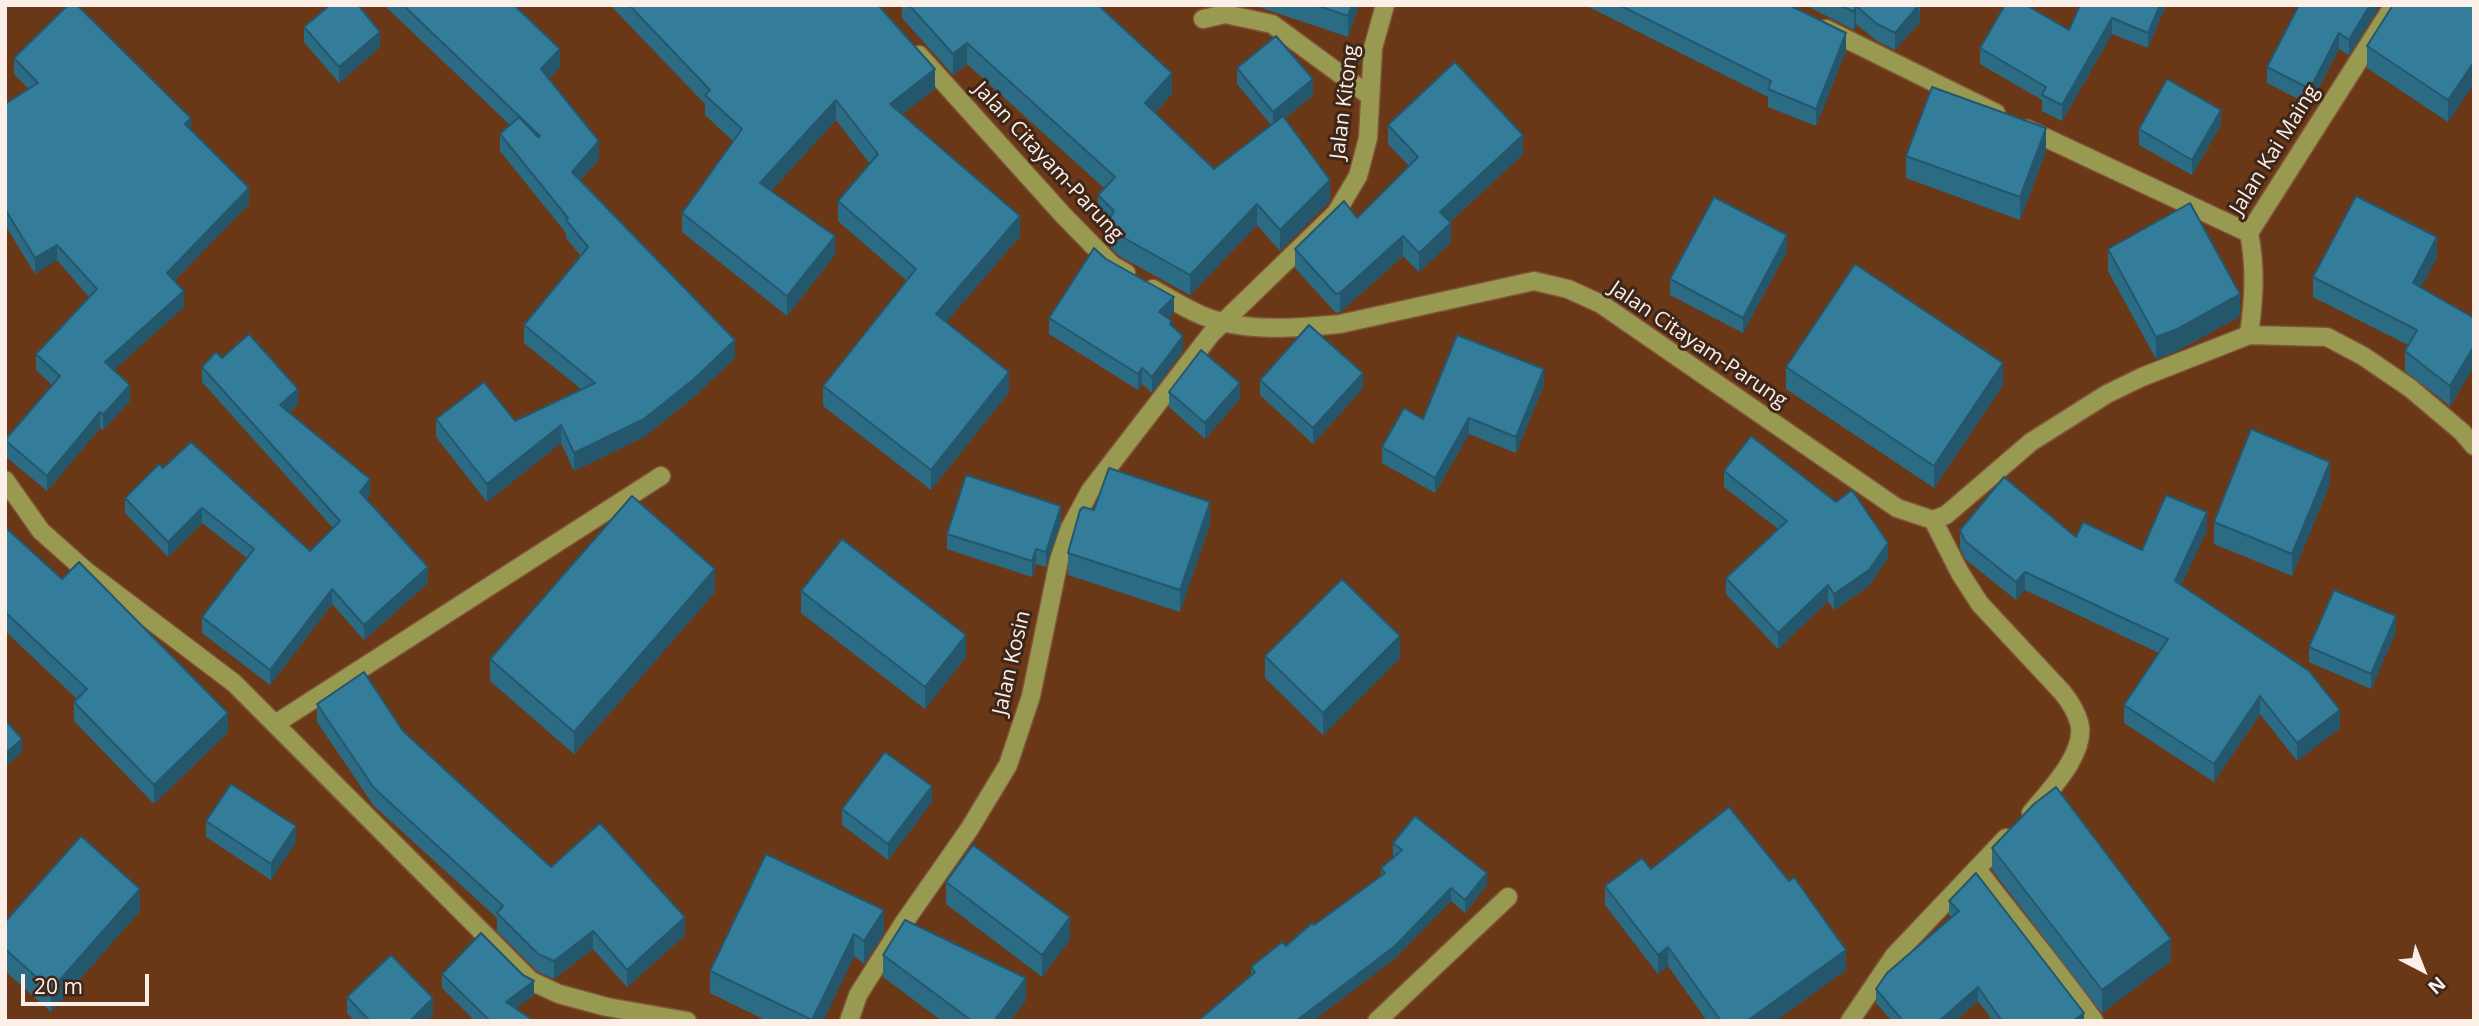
<!DOCTYPE html>
<style>
body{margin:0}
#map{position:relative;width:2479px;height:1026px;overflow:hidden;background:#6a3717;font-family:"Open Sans",sans-serif}
canvas{display:block}
.frame{position:absolute;inset:0;border:7px solid #fcefe8;pointer-events:none}
.north{position:absolute;left:2388px;top:935px;width:70px;height:70px;-webkit-text-stroke:5px #3e2619;paint-order:stroke;rotate:138deg;font-size:19px;font-weight:700;line-height:28px;text-align:center;color:#fcefe8}
.north::after{content:'';display:block;margin:auto;width:24px;height:32px;background:#fcefe8;clip-path:polygon(50% 0,100% 100%,50% 72%,0 100%)}
.scale{position:absolute;left:21px;top:974px;width:128px;height:32px;box-sizing:border-box;border:4px solid #fcefe8;border-top:0;padding-left:9px;font-size:21px;line-height:24px;white-space:nowrap;color:#fcefe8;-webkit-text-stroke:5px #3e2619;paint-order:stroke}
</style>
<div id="map">
<canvas width="2479" height="1026"></canvas>
<div class="frame"></div>
<div class="north">N</div>
<div class="scale">20 m</div>
</div>
<script>
const ctx = document.querySelector('canvas').getContext('2d');
ctx.lineJoin = 'round';
function stroke(path, color, width, dash) { ctx.strokeStyle = color; ctx.lineWidth = width; ctx.lineCap = dash ? 'butt' : 'round'; ctx.setLineDash(dash || []); ctx.stroke(path); }
function paint(path, color) { ctx.fillStyle = color; ctx.fill(path, 'evenodd'); }
function write(font, color, halo, rows, align = 'center') {
  ctx.font = font + ' "Open Sans",sans-serif'; ctx.lineWidth = 6; ctx.setLineDash([]); ctx.textBaseline = 'middle'; ctx.strokeStyle = halo; ctx.fillStyle = color; for (const [text, x, y, turn = 0] of rows) {
    ctx.save(); ctx.translate(x, y); ctx.rotate((+turn || 0) * Math.PI / 180); ctx.textAlign = isNaN(turn) ? turn : align; if (halo) ctx.strokeText(text, 0, 0); ctx.fillText(text, 0, 0); ctx.restore();
  }
}
const minor = new Path2D(`
 M1203,19L1225,14L1272,24L1370,96
 M1826,29L1996,113
 M919,55L1064,216L1112,265L1126,273
 M2027,129L2249,233
 M1153,289C1169,298 1184,308 1201,315C1243,333 1296,328 1340,324L1534,281L1568,289L1601,304L1897,508L1933,520L1946,515L2031,442L2107,394L2142,377L2249,335L2327,337L2363,356L2410,388L2462,432L2474,446
 M2249,335C2254,299 2256,268 2249,233L2394,5
 M5,480L41,531L86,571L234,683L531,981L559,994L607,1007L687,1021
 M1933,520L1960,573L1980,604L2063,693C2070,702 2076,712 2079,722C2088,752 2048,792 2031,813
 M275,724L661,476
 M1977,869C2015,920 2057,968 2094,1021
 M849,1021L858,995L903,924L970,828L1008,765L1031,696L1059,560L1070,528L1090,491L1211,334L1336,213L1358,176L1368,138L1373,48L1385,5
 M1377,1021L1508,897
 M1850,1021L1894,956L2006,838`);
stroke(minor, '#815438', 21);
stroke(minor, '#999a52', 18);
paint(new Path2D(`
 M386,5H514L560,67L549,79L599,159L580,181L735,358L694,397L644,437L574,471L561,443L487,502L436,437V419L515,421L581,389L524,343V325L581,256L566,238V233L500,151V134L510,125L386,7Z
 M613,5H878L935,89L902,114L1020,236L946,322L1009,392L931,490L823,406V386L907,281L838,221V201L870,164L836,120L771,191L835,255L787,316L682,232V213L733,141L705,115V104L613,8Z
 M902,5H1098L1172,94L1155,113L1214,169L1271,125L1237,84V68L1313,95L1284,119L1330,201L1280,251L1257,225L1190,295L1119,256L1107,243V224L1098,216V195L1104,188L967,64L953,75L902,18Z
 M1253,5H1359L1348,37Z
 M1585,5H1793V6L1846,51L1816,126L1768,107V97Z
 M1805,5H1920V22L1895,50L1877,41L1856,24L1854,30Z
 M2080,5H2166L2148,48L2112,34L2062,121L2042,111V100L1980,64V48L2069,30Z
 M2378,5V9L2349,55L2339,49L2310,105L2267,83V67Z
 M2474,5V84L2448,122L2367,68V46Z
 M304,27L380,47L339,83L304,42Z
 M14,58L191,131L249,204L174,281L184,307L113,370L130,401L103,430L100,428L47,491L5,456V440L52,385L36,370V354L89,297L57,260L35,274L5,225V104L29,89L14,74Z
 M1388,125L1523,154L1450,222L1451,242L1419,272L1403,256L1340,312L1336,313L1295,268V249L1357,218L1409,166L1388,144Z
 M2221,125L2192,175L2139,145V129Z
 M2046,151L2020,220L1906,178V156Z
 M2108,249L2240,316L2177,351L2156,359L2108,271Z
 M1787,251L1743,333L1670,295V279Z
 M2437,257L2421,287L2474,318V366L2450,406L2405,371V351L2408,345L2313,297V277Z
 M1174,312L1168,318L1183,351L1152,393L1142,384L1138,390L1049,334V318Z
 M222,358L298,404L289,413L370,495L366,499L428,583L364,640L332,604L270,685L202,633V617L247,558L202,523L168,557L125,513V498L163,468L310,551L333,528L202,382V367Z
 M1786,367L2003,385L1934,488L1786,389Z
 M1260,380L1363,388L1313,444L1260,395Z
 M1544,385L1516,453L1469,434L1435,493L1382,463V447L1423,419Z
 M1169,392L1240,399L1205,439L1169,407Z
 M1724,471L1888,558L1869,586L1834,610L1828,601L1778,649L1726,594V578L1778,529L1724,487Z
 M2330,484L2292,576L2214,544V522Z
 M1094,510L1210,524L1180,612L1068,575V553Z
 M1061,522L1046,567L1036,564L1032,577L947,549V534Z
 M5,527L228,732L154,804L74,721V702L77,699L5,631Z
 M1960,530L2076,537L2142,550L2207,530L2181,585L2340,728L2297,761L2260,714L2214,782L2124,723V705L2159,653L2025,590L2016,600L1965,559L1960,548Z
 M801,591L966,657L925,709L801,613Z
 M715,592L574,754L490,681V659Z
 M2396,632L2371,689L2309,662V647Z
 M1265,656L1400,658L1323,735L1265,678Z
 M317,704L403,731L551,867L685,935L627,987L593,949L554,979L538,972L497,931V918L374,806L317,722Z
 M932,802L888,860L842,825V809Z
 M206,821L296,842L271,880L206,837Z
 M1393,843L1487,885L1465,913L1451,901L1395,958L1313,1021H1198L1251,976V967L1286,946L1381,876V868L1394,857L1393,856Z
 M1992,848L2171,961L2102,1013L1992,870Z
 M766,854L884,933L864,964L854,956L823,1021H767L710,993V971Z
 M1651,869L1846,970L1775,1021H1707L1668,966L1658,974L1605,905V886Z
 M946,882L1070,939L1042,977L946,904Z
 M1949,901L2084,1021H1993L1978,1001L1955,1021H1892L1876,1003V989L1952,917L1949,915Z
 M140,911L51,1012L5,971V922Z
 M883,955L1026,1000L1010,1021H942L883,977Z
 M442,974L534,995L515,1009L534,1021H475L442,988Z
 M347,997L433,1014L426,1021H355L347,1013Z`), '#2c6b84');
paint(new Path2D(`
 M1352,5H1359L1348,37V16Z
 M1919,5L1920,22L1895,50V33Z
 M2160,5H2166L2148,48V33Z
 M2370,5H2378V9L2349,55V40Z
 M1856,6V24L1854,30V12Z
 M2112,18V34L2062,121V105Z
 M380,32V47L339,83V67Z
 M1846,33V51L1816,126V109Z
 M2339,33V49L2310,105V89Z
 M967,43V64L953,75V54Z
 M560,49V67L541,87V69Z
 M2474,62V84L2448,122V100Z
 M935,69V89L890,124V104Z
 M1172,73V94L1145,124V103Z
 M1313,79V95L1273,128V112Z
 M836,100V120L760,203V183Z
 M2221,110V125L2192,175V160Z
 M191,118V134L185,124Z
 M2046,128V151L2020,220V197Z
 M1523,135V154L1440,231V212Z
 M599,141V159L572,190V172Z
 M1330,180V201L1280,251V230Z
 M249,188V204L167,288V273Z
 M1257,204V225L1190,295V275Z
 M1020,216V236L936,334V314Z
 M1451,223V242L1419,272V253Z
 M1787,235V251L1743,333V318Z
 M835,236V255L787,316V296Z
 M1403,236V256L1340,312V293Z
 M2437,237V257L2413,303V283Z
 M57,245V260L35,274V258Z
 M184,291V307L105,378V362Z
 M2240,294V316L2177,351L2156,359V337Z
 M1174,297V312L1159,328V312Z
 M1183,336V351L1152,393V377Z
 M735,340V358L694,397L644,437L574,471V453Z
 M2474,346V366L2450,406V386Z
 M2003,363V385L1934,488V466Z
 M1142,368V384L1138,390V374Z
 M1544,369V385L1516,453V437Z
 M1009,372V392L931,490V470Z
 M1363,373V388L1313,444V428Z
 M1240,383V399L1205,439V423Z
 M130,385V401L103,430V415Z
 M298,389V404L280,421V405Z
 M100,412V428L47,491V476Z
 M1469,418V434L1435,493V478Z
 M561,425V443L487,502V484Z
 M2330,462V484L2292,576V554Z
 M370,479V495L360,507V492Z
 M1210,502V524L1180,612V590Z
 M1061,506V522L1046,567V552Z
 M202,508V523L168,557V542Z
 M2207,512V530L2175,599V581Z
 M1888,543V558L1869,586L1834,610V594Z
 M1036,549V564L1032,577V561Z
 M428,567V583L364,640V625Z
 M715,569V592L574,754V732Z
 M2025,572V590L2016,600V582Z
 M1828,585V601L1778,649V633Z
 M332,589V604L270,685V670Z
 M2396,616V632L2371,689V674Z
 M966,635V657L925,709V687Z
 M1400,636V658L1323,735V713Z
 M2260,696V714L2214,782V764Z
 M2340,710V728L2297,761V743Z
 M228,713V732L154,804V785Z
 M22,739V752L5,767V754Z
 M932,786V802L888,860V844Z
 M296,826V842L271,880V864Z
 M1487,873V885L1465,913V900Z
 M1451,888V901L1395,958L1313,1021H1296Z
 M140,889V911L51,1012V990Z
 M884,910V933L864,964V941Z
 M685,917V935L627,987V970Z
 M1070,917V939L1042,977V955Z
 M593,931V949L554,979V961Z
 M854,934V956L823,1021H812Z
 M2171,939V961L2102,1013V990Z
 M1668,947V966L1658,974V955Z
 M1846,950V970L1775,1021H1747Z
 M1026,978V1000L1010,1021H994Z
 M534,981V995L506,1016V1002Z
 M1978,987V1001L1955,1021H1939Z
 M433,998V1014L426,1021H410Z
 M2084,1013V1021H2073Z`), '#24576c');
const building = new Path2D(`
 M68,5H77L191,118L185,124L249,188L167,273L184,291L105,362L130,385L103,415L100,412L47,476L5,440L60,376L36,354L97,289L57,245L35,258L5,209V104L38,83L14,58Z
 M330,5H358L380,32L339,67L304,27Z
 M403,5H514L560,49L541,69L599,141L572,172L735,340L694,379L644,419L574,453L561,425L487,484L436,419L484,382L515,421L595,383L524,325L588,247L566,220L568,218L500,134L519,117L538,137L540,136Z
 M629,5H878L935,69L890,104L1020,216L936,314L1009,372L931,470L823,386L916,269L838,201L878,154L836,100L760,183L835,236L787,296L682,213L742,129L705,95L710,90Z
 M909,5H1098L1172,73L1145,103L1214,169L1283,116L1330,180L1280,230L1257,204L1190,275L1119,235L1107,223L1114,211L1098,195L1115,177L967,43L953,54Z
 M1316,5H1352L1348,16Z
 M1619,5H1792L1793,7L1846,33L1816,109L1768,89L1771,81Z
 M1840,5H1919L1895,33L1877,24L1856,6L1854,12Z
 M2005,5H2026L2069,30L2080,5H2160L2148,33L2112,18L2062,105L2042,95L2046,87L1980,48Z
 M2299,5H2370L2349,40L2339,33L2310,89L2267,67Z
 M2393,5H2474V62L2448,100L2367,46Z
 M1276,36L1313,79L1273,112L1237,68Z
 M1455,62L1523,135L1440,212L1451,223L1419,253L1403,236L1340,293L1336,294L1295,249L1344,201L1357,218L1418,157L1388,125Z
 M2167,79L2221,110L2192,160L2139,129Z
 M1932,87L2046,128L2020,197L1906,156Z
 M2356,196L2437,237L2413,283L2474,318V346L2450,386L2405,351L2417,330L2313,277Z
 M1714,197L1787,235L1743,318L1670,279Z
 M2190,203L2240,294L2177,329L2156,337L2108,249Z
 M1094,248L1106,259L1174,297L1159,312L1172,321L1170,324L1183,336L1152,377L1142,368L1138,374L1049,318Z
 M1855,264L2003,363L1934,466L1786,367Z
 M1309,325L1363,373L1313,428L1260,380Z
 M249,334L298,389L280,405L370,479L360,492L428,567L364,625L332,589L270,670L202,617L254,549L202,508L168,542L125,498L159,464L163,468L191,442L310,551L340,521L202,367L216,352L222,358Z
 M1457,335L1544,369L1516,437L1469,418L1435,478L1382,447L1404,408L1423,419Z
 M1201,350L1240,383L1205,423L1169,392Z
 M2251,429L2330,462L2292,554L2214,522Z
 M1751,436L1836,502L1852,490L1888,543L1869,570L1834,594L1828,585L1778,633L1726,578L1787,521L1724,471Z
 M1109,468L1210,502L1180,590L1068,553L1080,510L1083,507L1094,510Z
 M966,475L1061,506L1046,552L1036,549L1032,561L947,534Z
 M2004,477L2076,537L2083,522L2142,550L2166,495L2207,512L2175,581L2309,671L2340,710L2297,743L2260,696L2214,764L2124,705L2168,639L2025,572L2016,582L1965,541L1960,530Z
 M632,496L715,569L574,732L490,659Z
 M5,527L62,579L79,562L228,713L154,785L74,702L87,689L5,612Z
 M842,539L966,635L925,687L801,591Z
 M1342,579L1400,636L1323,713L1265,656Z
 M2334,590L2396,616L2371,674L2309,647Z
 M364,672L403,731L551,867L600,823L685,917L627,970L593,931L554,961L538,954L497,913L503,906L374,788L317,704Z
 M5,720L22,739L5,754Z
 M885,752L932,786L888,844L842,809Z
 M231,784L296,826L271,864L206,821Z
 M2056,787L2171,939L2102,990L1992,848L2034,804Z
 M1729,807L1789,881L1794,877L1846,950L1747,1021H1721L1668,947L1658,955L1605,886L1642,858L1651,869Z
 M1415,816L1487,873L1465,900L1451,888L1395,946L1296,1021H1198L1255,972L1251,967L1282,942L1286,946L1312,923L1314,925L1385,873L1381,868L1402,850L1393,843Z
 M81,836L140,889L51,990L5,949V922Z
 M973,845L1070,917L1042,955L946,882Z
 M766,854L884,910L864,941L854,934L812,1020L710,971Z
 M1976,873L2084,1013L2073,1021H2002L1978,987L1939,1021H1903L1876,989L1887,973L1959,911L1949,901Z
 M905,920L1026,978L994,1021H972L883,955Z
 M481,933L523,975L534,981L506,1002L534,1021H490L442,974Z
 M391,955L433,998L410,1021H370L347,997Z`);
paint(building, '#337c9a');
stroke(building, '#24576c', 2);
write('21px', '#fcefe8', '#3e2619', [
 ["Jalan Kitong",1345,102,-83],
 ["Jalan Kai Maing",2275,150,-58],
 ["Jalan Citayam-Parung",1048,162,47],
 ["Jalan Citayam-Parung",1698,345,34],
 ["Jalan Kosin",1012,663,-77]
]);
</script>
